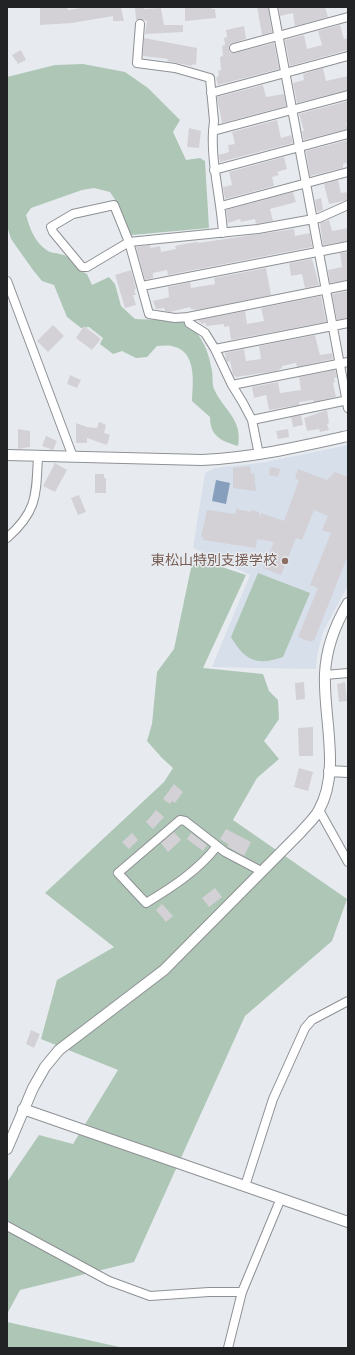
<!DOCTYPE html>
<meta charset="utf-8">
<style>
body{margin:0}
#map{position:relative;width:355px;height:1355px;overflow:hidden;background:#e7ebf0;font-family:Cabin,sans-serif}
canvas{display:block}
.frame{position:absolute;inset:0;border:8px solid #212325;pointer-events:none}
</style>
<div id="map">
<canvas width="355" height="1355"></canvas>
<div class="frame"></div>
</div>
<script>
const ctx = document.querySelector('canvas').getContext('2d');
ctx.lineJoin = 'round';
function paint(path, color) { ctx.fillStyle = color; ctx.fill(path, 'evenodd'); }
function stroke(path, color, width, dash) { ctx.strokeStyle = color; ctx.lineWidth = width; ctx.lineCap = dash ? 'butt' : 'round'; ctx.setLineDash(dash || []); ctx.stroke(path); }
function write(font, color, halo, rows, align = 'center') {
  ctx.font = font + ' Cabin,"Noto Sans JP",sans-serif'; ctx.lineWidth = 3; ctx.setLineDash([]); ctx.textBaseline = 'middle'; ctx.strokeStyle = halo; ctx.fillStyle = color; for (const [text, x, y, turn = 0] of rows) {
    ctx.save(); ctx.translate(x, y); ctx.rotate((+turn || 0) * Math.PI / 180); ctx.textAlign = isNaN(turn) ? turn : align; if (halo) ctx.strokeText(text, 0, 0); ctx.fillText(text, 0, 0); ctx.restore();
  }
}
paint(new Path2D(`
 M348,445V585L323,632L317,655L316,669L212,667L250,575L193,548L205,473L215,468L266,462Z`), '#d6dfea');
paint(new Path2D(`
 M83,64L125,72L148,88L180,120L173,132L186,160L200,158L205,161L209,228L132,235L126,230L120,207L110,192L94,188L82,190L31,208L26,215C30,229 35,243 48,251C54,254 61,253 66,256C75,261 78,270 87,274L92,285L109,277L115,284L121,306L135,319L186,321C202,337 208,348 212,371C213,377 212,384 214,389C224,411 243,419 238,446C221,441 210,436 210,417L192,401C193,382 197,351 172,346C167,345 162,346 157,346L147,357L136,358L122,351L113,354L100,344L103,338L89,327L81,328L67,317L54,285L42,281L33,270L11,239L7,226V77L55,65Z
 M200,556L225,568L246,575L203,668L263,674L269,691L278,700L279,719L264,741L279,759L257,778L233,820L347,899L332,941L245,1016L134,1262L20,1290L7,1314V1182L39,1135L73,1144L118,1070L41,1039L57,980L114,947L45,893L164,782L173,768L162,758L147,741L152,724L157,672L174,649L191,568Z
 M258,573L310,593L283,657C257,666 245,661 231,637Z
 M7,1322L124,1348H7Z`), '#aec6b5');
paint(new Path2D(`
 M216,480L230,483L226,504L212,501Z`), '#859fbc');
paint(new Path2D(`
 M40,7H67L68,10L87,7H121L124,21H113V16L72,23L40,25Z
 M135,7H144V9L161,8L164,25H183V32L145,34L147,21L140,19L136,20Z
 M185,7H211L212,9H215L216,18L185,21Z
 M257,7H268L272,32L262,35Z
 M279,7H325L328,17L295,26L293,13L280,16Z
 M340,25L344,39L348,38V50L290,66L285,40L304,35L307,49L322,45L318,31Z
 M244,26L246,39L230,44L229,47L230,52L235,53L274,43L279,69L218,85L216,78L219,75L218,71L221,70L220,57L223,56L222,46L225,45L224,38L227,37L226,30Z
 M144,38L197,48L196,65L193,64L192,66L167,61L168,59L143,56Z
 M21,50L26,60L18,64L12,55Z
 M323,68L326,81L348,76V90L297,103L293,83L304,80L303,74Z
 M263,85L266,97L284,94L286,106L222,123L217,97Z
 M348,101V123H346L348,129L304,140L302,131H304L299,114Z
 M277,120L281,138L291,135L293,143L220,162L219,155L229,152L228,145L235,144L232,132Z
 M189,128L201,131L199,148L187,147Z
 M348,140V162L343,164V168L310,176L306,151Z
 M284,157L287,169L277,172L279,175L272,177L274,186L225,199L223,187L232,185L229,172Z
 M338,180L341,193L348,192V200L329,204L324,184Z
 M293,192L296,202L270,209L273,221L256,224L255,219L241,222L240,219L228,223L226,210Z
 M321,198L323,210L317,212L315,200Z
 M329,220L332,231L348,228V241L323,245L320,223Z
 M294,229L295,236L310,233L312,247L168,275L167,270L153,273V278L145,280L136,247L150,245L151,248L160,246L161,252L176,249L175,246L190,243L198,242V243Z
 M348,252V280L330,283L328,270L342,267L340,253Z
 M312,259L319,285L305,288L302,274L291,276L289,263Z
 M266,268L271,295L197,310L191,309L190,307L170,312L165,311L164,308L156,309L153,301L169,297L168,287L190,282L191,288L215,284L214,278Z
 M131,270L136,289L134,290L136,295H133L136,305L125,308L115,275Z
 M348,291V318L337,320L332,294Z
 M321,296L326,322L231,340L229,326L224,327V324L206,326V323L201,324V322H199V320L245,311L247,324L264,321L261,308Z
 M53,325L64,336L48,352L37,341Z
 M84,326L101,339L92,350L76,338Z
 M315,335L320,355L332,353L333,359L297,367L296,363L282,366V368L276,371L236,377L233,375L230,361L227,362L226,360L225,353L244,349L246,361L261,359L259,346Z
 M335,370L337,377L334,378L335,382L333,383L336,397L314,402L313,400L299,402V405L269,410L266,395L254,398L252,387L278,382L280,393L301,390L299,377Z
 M70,375L81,380L77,388L67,384Z
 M327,410L329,423L327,424L329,430L320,432L319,429L307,431L304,418Z
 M301,415L303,425L293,427L291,417Z
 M99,422L106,425L104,433L110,435L107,445L87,438V443H76V423L87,427L97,428Z
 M18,429L30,431V447L18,449Z
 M288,429L289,437L278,439L276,431Z
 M46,436L57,441L53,450L42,446Z
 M55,463L67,470L55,492L43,486Z
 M250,466L251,474L254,473L256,491L233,488V468Z
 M270,467L280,469L278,477L269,475Z
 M298,469L327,480L335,472L348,477V555L314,641L312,640L311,642L298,637L318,588L310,585L331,533L322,530L328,516L314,510L302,540L296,538L281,575L263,568L274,542L257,539L256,548L203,540V537H201L207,510L235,514L236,509L251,512V510L259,512L260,518L261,513L284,521L299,480L295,478Z
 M95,474H104V478H106V493H95Z
 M79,495L86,512L78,515L71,498Z
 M304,682L305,699L296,700L295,683Z
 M345,682L347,701L339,702L337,684Z
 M313,727V756H299L298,728Z
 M299,768L313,772L308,791L294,787Z
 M174,784L183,792L175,803L172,801L170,804L163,799Z
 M156,810L164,817L153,829L146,822Z
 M226,829L251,842L244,856L228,847V844L220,839Z
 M174,832L181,840L168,852L161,843Z
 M132,833L138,840L129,849L122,842Z
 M191,833L207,845L203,851L187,839Z
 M215,888L222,897L209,907L202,898Z
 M162,904L173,916L166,922L156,910Z
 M31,1030L40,1034L34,1048L26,1044Z`), '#d4d1d6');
const minor = new Path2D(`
 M273,7L348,408
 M140,24L137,63L175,68L210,78L214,121L213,131
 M234,48L348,17
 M211,93L348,56
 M214,170L348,134
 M114,205L129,242L87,267H82L53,232L51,227L73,214Z
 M348,205L319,218L258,229L129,242L149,314L175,318L188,317L348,285
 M221,206L348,172
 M223,233C221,198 211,165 213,131L348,95
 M7,281L73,457
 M142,286L348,246
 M188,317L189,323L205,333L215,349L232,385L243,403L252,420L259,455
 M215,349L348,323
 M232,385L348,362
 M252,420L348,400
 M7,538C38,511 36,494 38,456
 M325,675L348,673
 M319,810L348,862
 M217,846C199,870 171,888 146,903L118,873L180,820L185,821L225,852L261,871
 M245,1186L273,1099L305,1028L312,1020L348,1001
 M7,1226L109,1281L150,1296L209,1292H242
 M228,1348L242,1292L281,1198`);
const tertiary = new Path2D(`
 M7,455L202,460C252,458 299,447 348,436
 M329,771L348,772
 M23,1109L348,1222
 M7,1149L33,1088L45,1067L59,1050L164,970L300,833C306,826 315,818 319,810C341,770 323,717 325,674C326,649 335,625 348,603`);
stroke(minor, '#8e9195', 10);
stroke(tertiary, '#8e9195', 12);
stroke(minor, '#fff', 8);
stroke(tertiary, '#fff', 10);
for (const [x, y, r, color] of [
 [285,561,4,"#8d6e63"]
]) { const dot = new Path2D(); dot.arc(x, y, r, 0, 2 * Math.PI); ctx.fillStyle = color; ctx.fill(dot); stroke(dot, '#e7ebf0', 1.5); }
write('14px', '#785e54', '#e7ebf0', [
 ["東松山特別支援学校",277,561]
], 'right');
</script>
